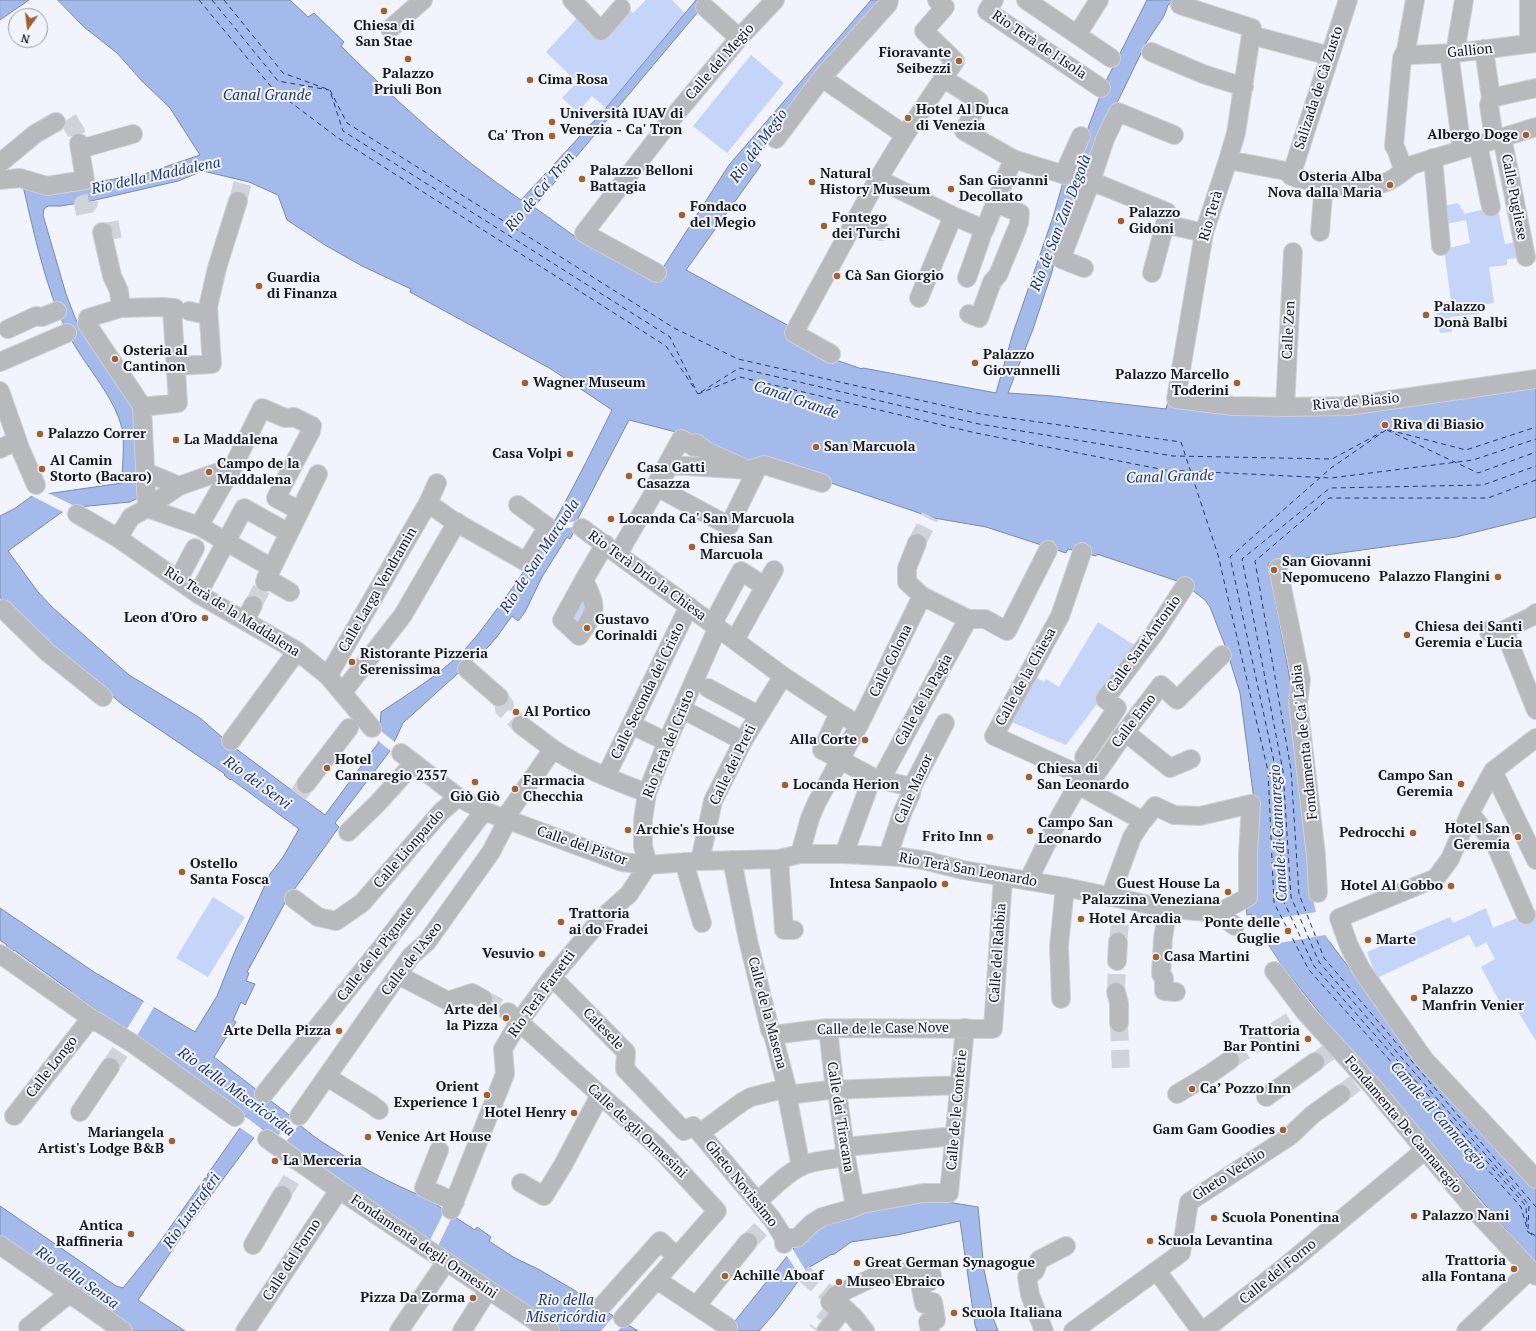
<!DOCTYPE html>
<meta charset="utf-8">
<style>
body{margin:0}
#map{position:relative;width:1536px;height:1331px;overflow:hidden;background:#f1f4fc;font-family:"PT Serif",serif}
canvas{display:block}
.north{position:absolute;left:8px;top:8px;width:40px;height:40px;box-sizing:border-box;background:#f1f4fc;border:1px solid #9a9ca2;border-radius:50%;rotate:194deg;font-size:11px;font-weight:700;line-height:16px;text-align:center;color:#17181b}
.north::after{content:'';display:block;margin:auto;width:14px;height:18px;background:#a3602e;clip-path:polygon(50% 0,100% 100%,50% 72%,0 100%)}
</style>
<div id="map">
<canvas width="1536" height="1331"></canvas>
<div class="north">N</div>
</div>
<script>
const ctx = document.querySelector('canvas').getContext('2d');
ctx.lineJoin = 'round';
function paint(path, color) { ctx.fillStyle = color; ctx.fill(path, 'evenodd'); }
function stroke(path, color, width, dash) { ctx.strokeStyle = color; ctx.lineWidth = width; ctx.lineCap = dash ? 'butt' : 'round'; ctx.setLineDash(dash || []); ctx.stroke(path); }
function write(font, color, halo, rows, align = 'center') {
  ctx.font = font + ' "PT Serif",serif'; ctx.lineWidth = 4; ctx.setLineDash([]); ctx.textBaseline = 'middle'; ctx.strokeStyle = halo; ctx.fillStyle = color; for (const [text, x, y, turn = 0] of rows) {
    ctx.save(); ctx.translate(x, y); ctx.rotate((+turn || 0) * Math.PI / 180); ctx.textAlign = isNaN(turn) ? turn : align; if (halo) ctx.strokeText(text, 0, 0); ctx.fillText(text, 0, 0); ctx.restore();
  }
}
paint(new Path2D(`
 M646,0H672L685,13L606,108L592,96L578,112L562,98L577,82L546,52L581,14L604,37L626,7L633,13Z
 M751,55L784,83L727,153L693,126Z
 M1457,203L1460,205L1461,210L1463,209L1464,214L1485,209H1498L1505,244L1516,242L1518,258L1507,259V265L1489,267L1494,303L1478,305L1479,314L1450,317L1452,332L1440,333L1435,303L1451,301L1444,249L1470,243L1466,220L1441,225L1439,207Z
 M584,589L592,606L580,630L566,619Z
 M1098,622L1139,648L1066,745L1007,720L1032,675L1044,682L1046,679L1059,687Z
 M213,897L245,917L208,977L176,958Z
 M1486,908L1493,928L1536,910V1041L1512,1002L1503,1008L1481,967L1495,959L1486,942L1476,948L1469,935L1377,978L1367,952L1450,917L1453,923Z`), '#c4d5f9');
const water = new Path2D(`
 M0,0H29L0,20Z
 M58,0H290L308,17L314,13L344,42L341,46C397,102 455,155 521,200L606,108L696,0H708L534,207L577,238L657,277L729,165L871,0H882L782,123L755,160L761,165L686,270L789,326L830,358L862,369L863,368L996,393L1013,333L1053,217L1064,179L1085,136L1105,83L1147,0H1173L1168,5L1164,16L1146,43L1115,107L1054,262L1052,272L1033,329L1008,393L1053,396L1166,409L1168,401L1221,409L1536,387V517L1456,537L1268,563L1292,690L1312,882L1313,901L1325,935L1334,948L1422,1062L1536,1186V1264L1323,1017L1282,966L1254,922L1251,914L1247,915L1246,905L1254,800L1240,693L1226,648L1210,607L1205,600L1183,583L1097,554L1096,556L1068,549L1066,553L986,527L934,518L831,483L791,466L743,465L680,433L629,420L573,528L575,530L570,539L567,537L542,577L525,612L518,621L512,616L496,638L479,657L477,656L403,723L390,751L335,823L339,827L286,901L247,972L249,973L246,981L255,984L245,1005L241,1002L233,1020L236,1022L214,1057L293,1118C305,1131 320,1141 335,1150C370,1173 400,1188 439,1203L438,1206L475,1230L477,1227L491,1237L489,1241L513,1257L538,1269L574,1290L584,1297V1298L638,1331H561L348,1188L261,1128L195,1217L138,1300L185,1331H130L0,1240V1206L116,1286L123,1288L157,1246L205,1178L206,1179L208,1176L207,1175L247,1118L80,998L78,1000L70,994L71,991L14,950L12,952L6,948L7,945L0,940V908L94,972L195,1032L217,996L235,951L270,874L283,857L299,829L231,779L230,780L224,775L225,774L123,705L6,606L0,597V516L14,509L32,496L122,483C122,466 125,444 122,428C115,401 95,377 80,354C72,342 65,328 59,314C42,272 33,229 23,186L88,183L141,175L200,155L170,108L142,81L117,53L84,27ZM203,171L249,182L278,195L287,220L325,245L362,266L411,289L410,292L551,369L612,410C579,477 545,546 500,605C487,622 475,640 459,655C436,677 408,694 381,712L379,742L325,815L231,745L200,718L129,675L53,608L38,592L8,551L62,512L78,507L130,502L138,498L134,407L76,320L66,294L43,215L44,209L48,206H61L91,201L178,181Z
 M923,1198L978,1207L984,1270L991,1302L992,1315L998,1331H977L975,1325L960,1221L897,1235L851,1242L833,1255L832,1254L808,1268L777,1310L759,1331H727L793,1249L814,1227L824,1221Z`);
paint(water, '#a3baeb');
stroke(water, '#7989ad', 1);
paint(new Path2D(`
 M46,492L81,509L65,513L32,496V494Z
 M577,521L573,527L548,531L552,525Z
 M377,728L396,743L392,752L377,740Z
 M1313,895L1327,934L1332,941L1330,942L1325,935L1268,945L1282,966L1280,967L1252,922L1316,912L1313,901Z
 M144,1001L154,1007L135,1039L125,1032Z
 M239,1112L270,1135L269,1136L261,1131L255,1138L239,1127L244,1119L238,1114Z
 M291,1117L300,1123L283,1146L275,1140Z
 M446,1208L454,1213L436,1250L428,1244Z
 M792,1248L806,1271L801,1277L786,1255Z
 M615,1317L625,1323L618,1331H601L612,1318Z`), '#f1f4fc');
stroke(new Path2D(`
 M199,0L273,89L338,138L666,346L698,394
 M212,0L278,81L329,90
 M224,0L283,73L327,89
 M330,90L347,123L674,328L738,359L981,414L1181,442L1218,555L1268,771L1274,903L1309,970L1521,1207L1528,1232
 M331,94L343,131L670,337L696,390
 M701,392L739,368L979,424L1173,456L1332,459L1382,432
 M698,394L740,377L976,433L1165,470L1331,478L1473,460L1536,439
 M1386,430L1331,468L1230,557L1276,771L1283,900L1314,966L1526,1206L1527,1226
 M1387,430L1478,473L1536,452
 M1389,430L1466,450L1536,427
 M1536,480L1488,498H1329L1255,561L1291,770L1299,894L1324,958L1536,1207
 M1528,1229L1529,1205L1319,962L1291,897L1283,771L1242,559L1330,488L1483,485L1536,466
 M1528,1232L1536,1237
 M1531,1233L1536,1236`), '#203872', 1, [5, 4]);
stroke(new Path2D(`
 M68,119L76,132L79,143
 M238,201L243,181
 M85,214L83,204L89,203V201
 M103,232L120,229
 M917,543L930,516
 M253,605L265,582
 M499,697L505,705L504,709L521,725
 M298,795L306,784
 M1118,942L1121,915
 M1116,992L1117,961
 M483,999L508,1012
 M1119,1023L1121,1072
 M1230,1060L1305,1012
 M1315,1062L1336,1047
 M110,1067L120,1052
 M1341,1094L1364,1077
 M282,1195L298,1168
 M748,1242L765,1225
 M803,1273L839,1303L816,1331`), '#d0d3da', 18, [18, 9]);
const street = new Path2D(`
 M572,0L601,31L621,8
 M994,0L987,11L1101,88
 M1026,0L1111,58
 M1529,0V44
 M1180,5L1252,28L1236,133L1228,160L1204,233L1176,399L1233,406L1285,407L1348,406L1536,379
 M705,7L739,38
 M390,29L423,0
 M1077,35L1099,0
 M1251,35L1330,56
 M1484,49L1491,98L1489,105L1494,139
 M1406,50L1411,55L1455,53L1536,43
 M1151,52L1203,74L1244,87
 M1449,53L1462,149
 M1455,53L1464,0
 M822,78L905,135
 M943,78L979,101L964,131L1013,159L1065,175L1066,169L1081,136
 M1491,98L1536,88
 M1502,137L1526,257
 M776,139L824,75L888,4L889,0
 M1478,144L1491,207
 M80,149L133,134
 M1433,158L1441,246
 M1228,160L1286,171L1291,176L1299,179C1328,184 1362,194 1389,181C1397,177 1404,171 1412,165L1536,127
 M0,163L35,134L56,122
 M1404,171C1399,162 1400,154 1394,146L1402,58L1406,50L1415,0
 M1291,176L1348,0
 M878,179L953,216L984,229
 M0,180L20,178L47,186L85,180L79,143
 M1091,181L1167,212L1165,224L1204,233
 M995,203L1020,213L1019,223
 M856,219L881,231
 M984,231L1013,159
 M103,232H102L112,276L119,291L121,308
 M1320,232L1324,183
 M1084,268L1061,259L1091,181L1105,139L1118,112L1174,135
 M657,273L584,233L675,115L739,38L775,0
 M1152,273L1165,224
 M967,278L981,238
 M919,298L953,216
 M189,311L208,315
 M969,314L979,318L992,282L998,275L1017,229
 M8,329L36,316L42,317L57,311
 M831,354L794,333L878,179L905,135L955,61L924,31L945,7L937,0
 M0,362L67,333
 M176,366L212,364L208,307L217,268L238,201
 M0,391L20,448L36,485
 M142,407L178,403L172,308
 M1285,407L1293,252
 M681,439L694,447L696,443L706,451L755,473L729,526L655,486Z
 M0,449L17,440
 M146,472L179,486L233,467
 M437,483L428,503L452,520L526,562L545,531
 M518,505L548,527
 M147,508L142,406L87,324L88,318L121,308L162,307L175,308
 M147,508L179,486
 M77,514L118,538L198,594L297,651L328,676L372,728
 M199,526L233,467L262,408L285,418L294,417L312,426L311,431L276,498L300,511
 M582,528L783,676L839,713L859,725
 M118,538L131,517L147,508L199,526L272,568
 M917,543L907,568V582L922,596L968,619H985L1007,631L1048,550
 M1082,552L1060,616L994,736L1092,780L1123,735L1161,685L1177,700L1222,655
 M618,554L670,465L750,470L764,465L822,483
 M1278,568L1301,680L1298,703L1316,855L1318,893
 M266,578L290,592
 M178,580L195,548
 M584,580L562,620L579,636C598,610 597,607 584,580L605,544
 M265,582L318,474
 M198,594L244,508L289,533
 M3,609L47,652L103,697
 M245,621L253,605
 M713,623L741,571L764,586
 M1489,630V632L1496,633L1504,630L1536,710
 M1504,630L1531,617L1536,613
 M735,640L774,570
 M467,669L499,697
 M328,676L428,503
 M708,688L758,715
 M342,693L403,615L457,522
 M682,709L743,741
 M839,713L822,750L876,779L912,787
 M632,725L667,742
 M1125,732L1170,768L1191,759
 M1536,738L1493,771L1470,813L1450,859L1436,878L1339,918L1349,946L1361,969L1424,1059L1536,1179
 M231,741L297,651
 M553,749C582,768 615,781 647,793
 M401,753L458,797L484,811L622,862L648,865L700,861L779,859L800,854H844L901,857L923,860L963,870L1065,887L1155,906L1184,910L1218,913L1235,926
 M1084,757L1117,708L1105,699L1154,634L1185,586
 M1493,771L1536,860
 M606,776L689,606
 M880,781L968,619
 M306,784L349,728
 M1078,785L1143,821L1155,806L1174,815L1200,816L1251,804L1248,854V897L1218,913
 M1470,813L1496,846L1526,915
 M505,818L553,749L521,725
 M348,832L377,804L414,763
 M800,854L810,818L817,802L859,725L922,596
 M844,854L872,778
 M888,856L903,811L911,794L912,787L945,723
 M779,859L784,930H794
 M732,860L748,940L770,1030L773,1035L787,1088V1095L801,1167
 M700,861L713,801L743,741L783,676
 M684,862L702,923
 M648,865L643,846V820L647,793L667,742L718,627
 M1028,881L1059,818L1083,776
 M1110,897L1132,837L1140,825
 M294,899L318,917L336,921L362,903L441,812L458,797
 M1168,908L1163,938L1161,974L1164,978V991L1176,992
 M0,954L91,1018L132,1043L235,1117
 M1117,961L1118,942
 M1274,971L1305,1012L1373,1087L1479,1215L1536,1276
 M398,975L448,1001L472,993L483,999
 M552,977L626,1052L625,1069L684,1131L693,1126L700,1133L772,1219L784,1238V1244
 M1116,992L1119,1003V1023
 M1061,999L1059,946L1065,887
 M508,1012L657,1146L717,1211L623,1318
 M828,1028L834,1082L837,1090L846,1157L855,1207
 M773,1035L828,1028L993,1029L1003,877
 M327,1077L371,1104L379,1110
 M264,1094L384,944L484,811
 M1177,1094L1210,1074L1230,1060
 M787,1095L829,1090L960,1085
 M1266,1097L1315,1062
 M80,1112L110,1067
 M14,1116L91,1018
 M299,1116L411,956L427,942L491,852L508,819
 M700,1133L742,1102L751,1097L787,1088
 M267,1139L339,1190L550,1331
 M845,1147L954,1136
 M439,1150L424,1188L455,1202
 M521,1183L544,1196L563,1165L600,1095
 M758,1201C771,1190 784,1175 800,1167C813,1160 831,1160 846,1157
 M451,1210L505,1074L503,1049L519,1022L552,977L602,918L629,894L648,865
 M784,1238H797L811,1224L822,1217L850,1209L862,1204L923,1193H949L965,1028
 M0,1245L123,1331
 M253,1245L282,1195
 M1035,1271L1039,1260L1066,1246
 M1157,1271L1201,1331
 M1030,1276L1027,1277L1030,1295L1044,1331
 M657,1280L728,1327
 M839,1303L854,1317L865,1331
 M697,1305L748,1242
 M601,1307L660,1241L677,1257
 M31,1331L28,1327L69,1294
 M245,1331L339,1190
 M399,1331L446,1262
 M462,1331L488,1290
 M826,1331L841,1312L830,1302L836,1295L874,1277L930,1268L932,1276L928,1277L929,1282L920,1284L924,1304L933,1302L936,1320L928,1322L930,1331
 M1073,1331L1181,1253L1189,1202L1290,1136L1312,1115L1341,1094
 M1203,1331L1287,1265L1425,1150
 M1466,1331L1530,1270`);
stroke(street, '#ced1d8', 20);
stroke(street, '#b8b9bd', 18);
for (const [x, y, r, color] of [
 [384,11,4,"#a3602e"],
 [408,59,4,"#a3602e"],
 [959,61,4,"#a3602e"],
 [530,80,4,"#a3602e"],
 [908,118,4,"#a3602e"],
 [552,122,4,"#a3602e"],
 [1526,135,4,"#a3602e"],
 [552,136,4,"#a3602e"],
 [582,179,4,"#a3602e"],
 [812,182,4,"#a3602e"],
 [1390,185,4,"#a3602e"],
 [951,189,4,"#a3602e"],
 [682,215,4,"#a3602e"],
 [1121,221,4,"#a3602e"],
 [824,226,4,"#a3602e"],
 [837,276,4,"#a3602e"],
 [259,286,4,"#a3602e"],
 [1426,315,4,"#a3602e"],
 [115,359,4,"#a3602e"],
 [975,363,4,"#a3602e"],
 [525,383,4,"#a3602e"],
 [1237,383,4,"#a3602e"],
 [1385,425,4,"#a3602e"],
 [40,434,4,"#a3602e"],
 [176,440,4,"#a3602e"],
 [816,447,4,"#a3602e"],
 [570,454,4,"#a3602e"],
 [42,469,4,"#a3602e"],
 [209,472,4,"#a3602e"],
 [629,476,4,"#a3602e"],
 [611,519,4,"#a3602e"],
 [692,547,4,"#a3602e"],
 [1274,570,4,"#a3602e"],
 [1498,577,4,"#a3602e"],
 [205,618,4,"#a3602e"],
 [587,628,4,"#a3602e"],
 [1407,635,4,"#a3602e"],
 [352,662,4,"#a3602e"],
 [516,712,4,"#a3602e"],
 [865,740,4,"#a3602e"],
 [327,768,4,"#a3602e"],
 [1029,777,4,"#a3602e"],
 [475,782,4,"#a3602e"],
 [1461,784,4,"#a3602e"],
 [785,785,4,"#a3602e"],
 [515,789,4,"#a3602e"],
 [628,830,4,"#a3602e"],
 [1030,831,4,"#a3602e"],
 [1413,833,4,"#a3602e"],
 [990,837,4,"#a3602e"],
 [1518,837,4,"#a3602e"],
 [182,872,4,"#a3602e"],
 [945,884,4,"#a3602e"],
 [1451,886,4,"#a3602e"],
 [1228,892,4,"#a3602e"],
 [1081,919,4,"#a3602e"],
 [561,922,4,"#a3602e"],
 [1288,931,4,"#a3602e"],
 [1368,940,4,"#a3602e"],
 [542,954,4,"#a3602e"],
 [1156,957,4,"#a3602e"],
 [1414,998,4,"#a3602e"],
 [506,1018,4,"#a3602e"],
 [339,1031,4,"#a3602e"],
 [1308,1039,4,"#a3602e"],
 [1192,1089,4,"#a3602e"],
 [487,1095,4,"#a3602e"],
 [574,1113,4,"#a3602e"],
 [1283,1130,4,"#a3602e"],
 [368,1137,4,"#a3602e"],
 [172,1141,4,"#a3602e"],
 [275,1161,4,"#a3602e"],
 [1414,1216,4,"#a3602e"],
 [1214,1218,4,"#a3602e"],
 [131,1234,4,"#a3602e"],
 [1150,1241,4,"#a3602e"],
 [857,1263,4,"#a3602e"],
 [1514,1269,4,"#a3602e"],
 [725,1276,4,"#a3602e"],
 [839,1282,4,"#a3602e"],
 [473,1298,4,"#a3602e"],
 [954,1313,4,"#a3602e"]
]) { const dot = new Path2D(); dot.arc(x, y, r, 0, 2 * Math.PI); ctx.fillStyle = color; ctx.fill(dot); stroke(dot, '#f1f4fc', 1.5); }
write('bold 14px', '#17181b', '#f1f4fc', [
 ["Chiesa di",384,26,"center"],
 ["San Stae",384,42,"center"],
 ["Fioravante",951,53,"right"],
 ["Seibezzi",951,69,"right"],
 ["Palazzo",408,74,"center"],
 ["Priuli Bon",408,90,"center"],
 ["Cima Rosa",538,80],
 ["Hotel Al Duca",916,110],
 ["di Venezia",916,126],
 ["Università IUAV di",560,114],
 ["Venezia - Ca' Tron",560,130],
 ["Albergo Doge",1518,135,"right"],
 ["Ca' Tron",544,136,"right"],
 ["Palazzo Belloni",590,171],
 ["Battagia",590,187],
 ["Natural",820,174],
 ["History Museum",820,190],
 ["Osteria Alba",1382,177,"right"],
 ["Nova dalla Maria",1382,193,"right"],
 ["San Giovanni",959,181],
 ["Decollato",959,197],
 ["Fondaco",690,207],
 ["del Megio",690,223],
 ["Palazzo",1129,213],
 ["Gidoni",1129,229],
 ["Fontego",832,218],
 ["dei Turchi",832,234],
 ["Cà San Giorgio",845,276],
 ["Guardia",267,278],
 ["di Finanza",267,294],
 ["Palazzo",1434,307],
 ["Donà Balbi",1434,323],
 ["Osteria al",123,351],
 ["Cantinon",123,367],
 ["Palazzo",983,355],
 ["Giovannelli",983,371],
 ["Palazzo Marcello",1229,375,"right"],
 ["Toderini",1229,391,"right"],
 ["Wagner Museum",533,383],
 ["Riva di Biasio",1393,425],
 ["Palazzo Correr",48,434],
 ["La Maddalena",184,440],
 ["San Marcuola",824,447],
 ["Casa Volpi",562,454,"right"],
 ["Al Camin",50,461],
 ["Storto (Bacaro)",50,477],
 ["Campo de la",217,464],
 ["Maddalena",217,480],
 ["Casa Gatti",637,468],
 ["Casazza",637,484],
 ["Locanda Ca' San Marcuola",619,519],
 ["Chiesa San",700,539],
 ["Marcuola",700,555],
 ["San Giovanni",1282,562],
 ["Nepomuceno",1282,578],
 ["Palazzo Flangini",1490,577,"right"],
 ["Leon d'Oro",197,618,"right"],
 ["Gustavo",595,620],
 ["Corinaldi",595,636],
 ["Chiesa dei Santi",1415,627],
 ["Geremia e Lucia",1415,643],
 ["Ristorante Pizzeria",360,654],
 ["Serenissima",360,670],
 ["Al Portico",524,712],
 ["Alla Corte",857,740,"right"],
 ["Hotel",335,760],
 ["Cannaregio 2357",335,776],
 ["Chiesa di",1037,769],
 ["San Leonardo",1037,785],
 ["Campo San",1453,776,"right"],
 ["Geremia",1453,792,"right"],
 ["Farmacia",523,781],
 ["Checchia",523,797],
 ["Locanda Herion",793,785],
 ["Giò Giò",475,797,"center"],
 ["Campo San",1038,823],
 ["Leonardo",1038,839],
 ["Hotel San",1510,829,"right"],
 ["Geremia",1510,845,"right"],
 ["Archie's House",636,830],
 ["Pedrocchi",1405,833,"right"],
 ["Frito Inn",982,837,"right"],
 ["Ostello",190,864],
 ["Santa Fosca",190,880],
 ["Intesa Sanpaolo",937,884,"right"],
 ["Guest House La",1220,884,"right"],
 ["Palazzina Veneziana",1220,900,"right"],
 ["Hotel Al Gobbo",1443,886,"right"],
 ["Trattoria",569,914],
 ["ai do Fradei",569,930],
 ["Hotel Arcadia",1089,919],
 ["Ponte delle",1280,923,"right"],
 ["Guglie",1280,939,"right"],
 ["Marte",1376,940],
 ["Vesuvio",534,954,"right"],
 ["Casa Martini",1164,957],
 ["Palazzo",1422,990],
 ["Manfrin Venier",1422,1006],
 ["Arte del",498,1010,"right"],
 ["la Pizza",498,1026,"right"],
 ["Arte Della Pizza",331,1031,"right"],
 ["Trattoria",1300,1031,"right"],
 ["Bar Pontini",1300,1047,"right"],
 ["Orient",479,1087,"right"],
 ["Experience 1",479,1103,"right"],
 ["Ca’ Pozzo Inn",1200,1089],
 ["Hotel Henry",566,1113,"right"],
 ["Gam Gam Goodies",1275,1130,"right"],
 ["Mariangela",164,1133,"right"],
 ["Artist's Lodge B&B",164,1149,"right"],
 ["Venice Art House",376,1137],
 ["La Merceria",283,1161],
 ["Palazzo Nani",1422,1216],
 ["Scuola Ponentina",1222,1218],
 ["Antica",123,1226,"right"],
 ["Raffineria",123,1242,"right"],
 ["Scuola Levantina",1158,1241],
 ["Trattoria",1506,1261,"right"],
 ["alla Fontana",1506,1277,"right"],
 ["Great German Synagogue",865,1263],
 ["Achille Aboaf",733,1276],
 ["Museo Ebraico",847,1282],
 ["Pizza Da Zorma",465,1298,"right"],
 ["Scuola Italiana",962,1313]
], 'left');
write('14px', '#17181b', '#f1f4fc', [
 ["Rio Terà de l'Isola",1039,45,34],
 ["Gallion",1470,51,-6],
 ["Calle del Megio",720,62,-49],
 ["Salizada de Cà Zusto",1319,88,-72],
 ["Calle Pugliese",1514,197,79],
 ["Rio Terà",1211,216,-74],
 ["Calle Zen",1289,330,-87],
 ["Riva de Biasio",1356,402,-5],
 ["Rio Terà Drio la Chiesa",647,576,36],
 ["Calle Larga Vendramin",378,590,-60],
 ["Rio Terà de la Maddalena",232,612,32],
 ["Calle Sant'Antonio",1144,644,-54],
 ["Calle Colona",891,661,-64],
 ["Calle de la Chiesa",1026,677,-61],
 ["Calle Seconda del Cristo",648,691,-64],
 ["Calle de la Pagia",924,700,-61],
 ["Calle Emo",1134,721,-53],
 ["Fondamenta de Ca' Labia",1305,742,-96],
 ["Rio Terà del Cristo",669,744,-68],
 ["Calle dei Preti",733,765,-64],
 ["Calle Mazor",914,789,-66],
 ["Calle del Pistor",582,846,19],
 ["Calle Lionpardo",409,849,-49],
 ["Rio Terà San Leonardo",968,870,10],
 ["Calle del Rabbia",998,953,-86],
 ["Calle de le Pignate",376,954,-52],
 ["Calle de l'Aseo",412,959,-52],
 ["Rio Terà Farsetti",542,994,-54],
 ["Calle de la Masena",767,1013,75],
 ["Calesele",603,1029,46],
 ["Calle de le Case Nove",883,1029,-1],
 ["Calle Longo",52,1067,-52],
 ["Calle de le Conterie",957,1110,-85],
 ["Calle dei Tiracana",840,1117,81],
 ["Fondamenta De Cannaregio",1403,1125,50],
 ["Calle de gli Ormesini",637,1131,43],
 ["Gheto Vechio",1229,1175,-33],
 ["Gheto Novissimo",741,1184,51],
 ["Fondamenta degli Ormesini",424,1247,34],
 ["Calle del Forno",292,1260,-57],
 ["Calle del Forno",1278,1272,-39]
]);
write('italic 15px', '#203872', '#f1f4fc', [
 ["Canal Grande",267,96],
 ["Rio del Megio",759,146,-54],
 ["Rio della Maddalena",156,176,-12],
 ["Rio de Ca' Tron",540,192,-50],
 ["Rio de San Zan Degolà",1061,223,-69],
 ["Canal Grande",796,400,19],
 ["Canal Grande",1170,477,-2],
 ["Rio de San Marcuola",540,556,-57],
 ["Rio dei Servi",257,783,36],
 ["Canale di Cannaregio",1279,833,-93],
 ["Rio della Misericórdia",236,1092,36],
 ["Canale di Cannaregio",1438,1116,49],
 ["Rio Lustraferi",192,1211,-55],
 ["Rio della Sensa",77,1278,35],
 ["Rio della",566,1301],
 ["Misericórdia",566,1318]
]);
</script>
